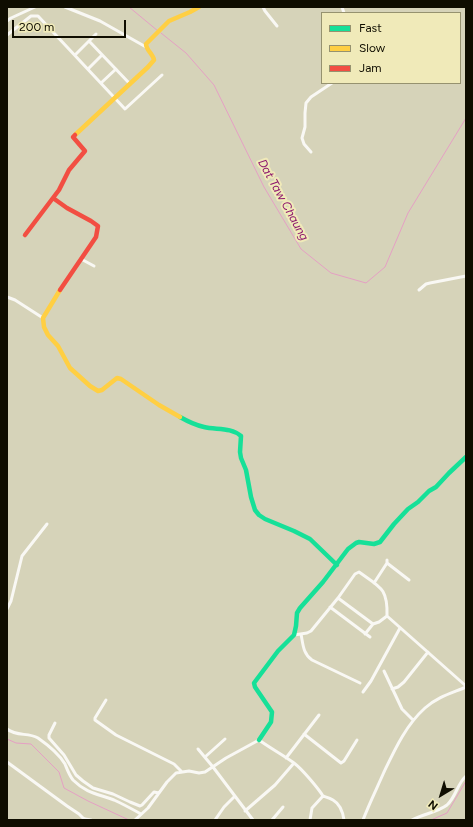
<!DOCTYPE html>
<style>
body{margin:0}
#map{position:relative;width:473px;height:827px;overflow:hidden;background:#d6d3b9;font-family:Figtree,sans-serif}
canvas{display:block}
.frame{position:absolute;inset:0;border:8px solid #0f0d00;pointer-events:none}
.legend{position:absolute;left:321px;top:12px;width:140px;height:72px;box-sizing:border-box;background:#f0eab9;border:1px solid #96926f;margin:0;padding:5px 7px;list-style:none;font-size:12px;color:#0f0d00}
.legend li{display:flex;align-items:center;gap:8px;height:20px}
.legend b{width:20px;border:1px solid #96926f}
.north{position:absolute;left:421px;top:775px;width:40px;height:40px;-webkit-text-stroke:3px #f0eab9;paint-order:stroke;rotate:218deg;font-size:11px;font-weight:700;line-height:16px;text-align:center;color:#0f0d00}
.north::after{content:'';display:block;margin:auto;width:14px;height:18px;background:#0f0d00;clip-path:polygon(50% 0,100% 100%,50% 72%,0 100%)}
.scale{position:absolute;left:12px;top:20px;width:114px;height:18px;box-sizing:border-box;border:2px solid #0f0d00;border-top:0;padding-left:5px;font-size:12px;line-height:14px;white-space:nowrap;color:#0f0d00;-webkit-text-stroke:3px #f0eab9;paint-order:stroke}
</style>
<div id="map">
<canvas width="473" height="827"></canvas>
<div class="frame"></div>
<ul class="legend">
<li><b style="height:5px;background:#16e098"></b>Fast</li>
<li><b style="height:5px;background:#ffcf43"></b>Slow</li>
<li><b style="height:5px;background:#f24e42"></b>Jam</li>
</ul>
<div class="north">N</div>
<div class="scale">200 m</div>
</div>
<script>
const ctx = document.querySelector('canvas').getContext('2d');
ctx.lineJoin = 'round';
function stroke(path, color, width, dash) { ctx.strokeStyle = color; ctx.lineWidth = width; ctx.lineCap = dash ? 'butt' : 'round'; ctx.setLineDash(dash || []); ctx.stroke(path); }
function write(font, color, halo, rows, align = 'center') {
  ctx.font = font + ' Figtree,sans-serif'; ctx.lineWidth = 4; ctx.setLineDash([]); ctx.textBaseline = 'middle'; ctx.strokeStyle = halo; ctx.fillStyle = color; for (const [text, x, y, turn = 0] of rows) {
    ctx.save(); ctx.translate(x, y); ctx.rotate((+turn || 0) * Math.PI / 180); ctx.textAlign = isNaN(turn) ? turn : align; if (halo) ctx.strokeText(text, 0, 0); ctx.fillText(text, 0, 0); ctx.restore();
  }
}
stroke(new Path2D(`
 M129,7L158,31
 M161,33L186,53L214,85L264,187L301,249L331,273L366,283L385,267L408,213L466,118
 M7,739L16,743L31,744L59,772L64,788L88,801L129,820
 M431,820L447,813L466,781`), '#e59fc4', 1);
stroke(new Path2D(`
 M65,7L100,21L146,47
 M263,7L265,11L277,26
 M342,7L344,13
 M7,21L11,18L35,7
 M7,35L31,16H38L125,109L162,75
 M89,41L130,84
 M75,55L96,34
 M88,69L102,55
 M101,83L116,69
 M311,152L304,144L302,138L305,127V113L306,103L311,97L332,83
 M81,259L94,266
 M419,290L426,284L430,283L466,276
 M7,297L15,300L43,318
 M387,563L409,580
 M374,583L387,563V560
 M330,607L370,637
 M7,609L11,601L22,556L47,524
 M387,616L466,686
 M301,634C303,644 303,654 312,660L360,683
 M365,634L373,624
 M294,635L307,633L311,631L338,598L355,574L359,572C380,587 388,588 387,616L379,622L373,624L338,598
 M384,671L402,709L413,720
 M392,689L398,687L404,682L428,652
 M363,692L371,681L400,628
 M106,700L95,718V720L116,735L174,764L182,772
 M55,723L49,735V738L64,755L76,775L83,781L93,788L113,794L130,802L140,806L142,805L154,792L159,793
 M7,729C17,737 28,732 38,738C48,745 59,754 65,764C67,769 69,775 73,780C86,793 98,794 114,800C123,804 132,809 141,814
 M304,734L341,763L344,761L357,740
 M198,749L213,767L253,820
 M205,757L225,739
 M286,758L319,715
 M7,762L67,806L79,814L83,818L85,819L91,820
 M245,811L275,785L294,763
 M135,820L148,808L167,782L176,773L189,771L199,773L205,772L226,758L259,740C270,748 283,755 294,763C302,769 318,788 323,796C326,797 330,798 333,800C340,804 343,813 344,820
 M215,820L224,807L235,796
 M272,820L283,807
 M310,820L312,808L323,796
 M363,820C369,804 377,788 384,772C395,749 406,725 425,708C437,697 452,693 466,687
 M412,820C423,814 438,812 447,805C456,797 457,784 466,776`), '#f9f8f4', 3);
stroke(new Path2D(`
 M180,417C187,421 195,425 204,427C216,430 231,427 241,436L240,452L241,458L246,470L251,497L255,510L259,515L265,519L294,531L310,539L337,565
 M259,740L271,722L272,712L255,687L254,683L278,651L294,635L296,626L297,613L300,608L323,582L348,549L356,543L359,542L374,544L380,542L394,524L408,509L418,502L429,491L436,487L449,473L466,457`), '#16e098', 4.5);
stroke(new Path2D(`
 M75,135L148,67L154,60C153,54 146,50 146,44L169,21L190,12L199,7
 M60,290L43,318L44,327L48,335L58,346L70,368L90,386L98,391L102,390L117,378L121,379L159,405L180,417`), '#ffcf43', 4.5);
stroke(new Path2D(`
 M53,198L67,208L91,221L98,226L96,237L60,290
 M25,235L59,190L69,170L85,151L73,137L75,135`), '#f24e42', 4.5);
write('italic 12px', '#8e196e', '#f0eab9', [
 ["Dat Taw Chaung",283,200,61]
]);
</script>
